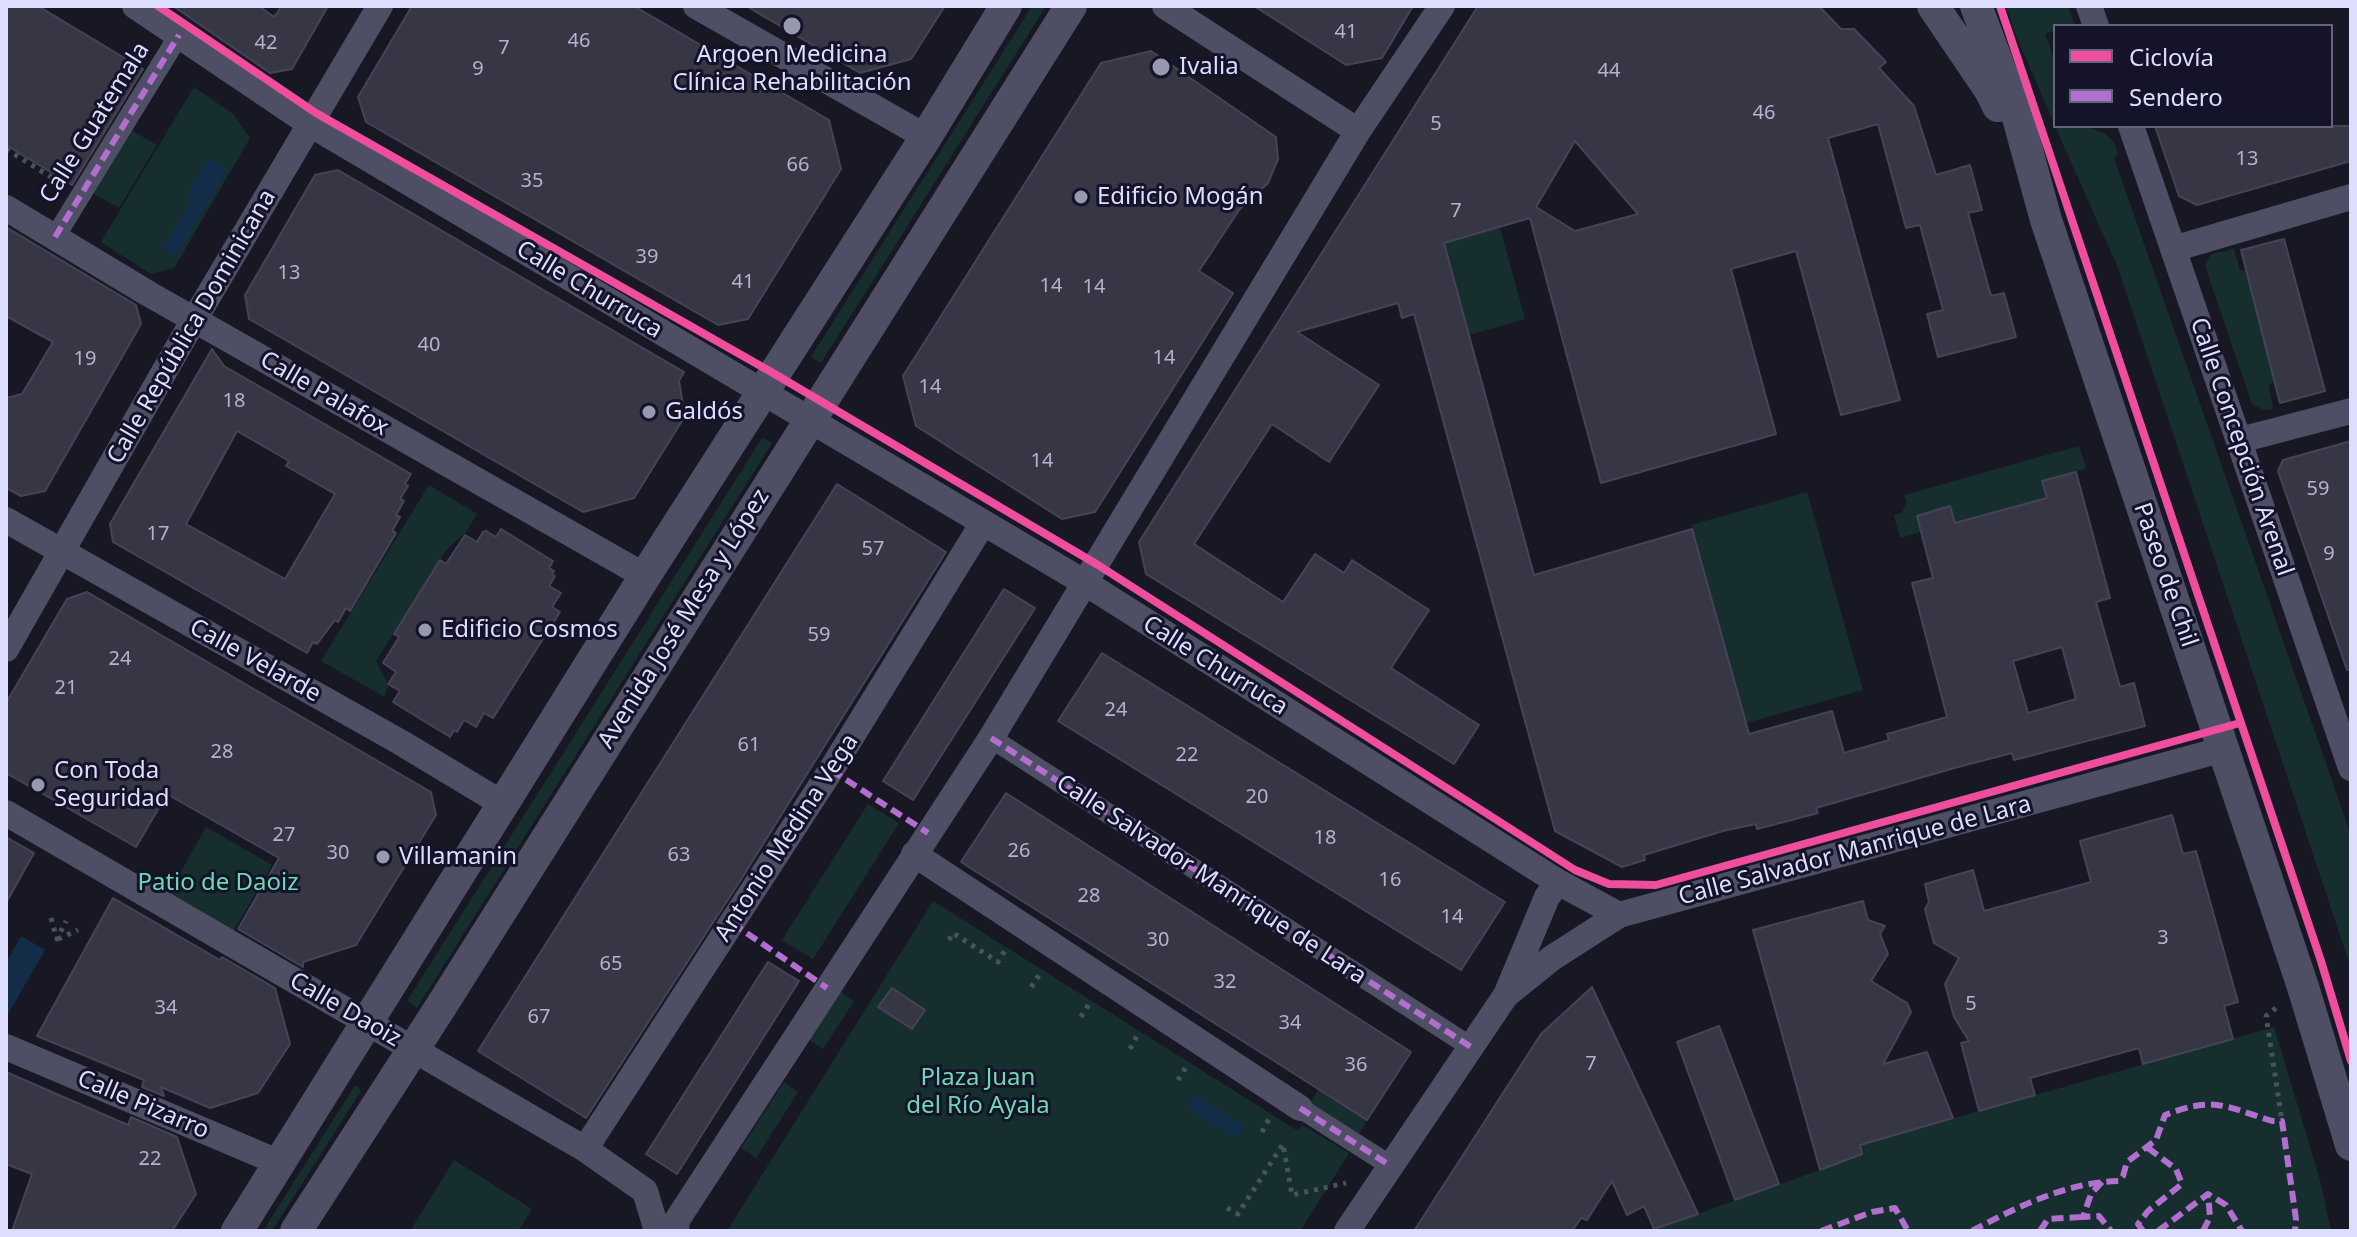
<!DOCTYPE html>
<meta charset="utf-8">
<style>
body{margin:0}
#map{position:relative;width:2357px;height:1237px;overflow:hidden;background:#181824;font-family:"Noto Sans",sans-serif}
canvas{display:block}
.frame{position:absolute;inset:0;border:8px solid #ddddfd;pointer-events:none}
.legend{position:absolute;left:2053px;top:24px;width:280px;height:104px;box-sizing:border-box;background:#141329;border:2px solid #64647e;margin:0;padding:10px 14px;list-style:none;font-size:24px;color:#ddddfd}
.legend li{display:flex;align-items:center;gap:16px;height:40px}
.legend b{width:40px;border:2px solid #64647e}
</style>
<div id="map">
<canvas width="2357" height="1237"></canvas>
<div class="frame"></div>
<ul class="legend">
<li><b style="height:10px;background:#ef4d9e"></b>Ciclovía</li>
<li><b style="height:10px;background:#b36fd0"></b>Sendero</li>
</ul>
</div>
<script>
const ctx = document.querySelector('canvas').getContext('2d');
ctx.lineJoin = 'round';
function paint(path, color) { ctx.fillStyle = color; ctx.fill(path, 'evenodd'); }
function stroke(path, color, width, dash) { ctx.strokeStyle = color; ctx.lineWidth = width; ctx.lineCap = dash ? 'butt' : 'round'; ctx.setLineDash(dash || []); ctx.stroke(path); }
function write(font, color, halo, rows, align = 'center') {
  ctx.font = font + ' "Noto Sans",sans-serif'; ctx.lineWidth = 6; ctx.setLineDash([]); ctx.textBaseline = 'middle'; ctx.strokeStyle = halo; ctx.fillStyle = color; for (const [text, x, y, turn = 0] of rows) {
    ctx.save(); ctx.translate(x, y); ctx.rotate((+turn || 0) * Math.PI / 180); ctx.textAlign = isNaN(turn) ? turn : align; if (halo) ctx.strokeText(text, 0, 0); ctx.fillText(text, 0, 0); ctx.restore();
  }
}
paint(new Path2D(`
 M1032,6H1046L821,363L811,357Z
 M2006,6H2068L2075,26H2055V31L2045,34L2055,62V125L2017,38Z
 M194,87L233,114L250,138L174,268L151,274L101,242Z
 M2055,126C2078,126 2112,125 2118,153L2114,158L2351,835V968L2118,268Z
 M126,127L157,145L119,208L89,191Z
 M1500,228L1525,319L1469,335L1444,243Z
 M2234,249L2240,271L2246,270L2275,382L2269,384L2273,409L2264,410L2252,404L2205,266L2212,254Z
 M762,438L772,443L417,1008L407,1001Z
 M2079,446L2086,468L2043,481L2047,498L1955,523L1950,507L1917,516L1921,532L1900,538L1894,515L1902,513L1907,501L1904,495Z
 M429,485L477,514L466,532L446,550L376,661L388,684L385,697L321,661Z
 M1807,492L1863,690L1746,723L1691,525Z
 M868,804L899,823L813,959L782,940Z
 M206,827L272,865L229,939L164,902Z
 M933,901L1298,1131L1302,1125L1349,1153L1300,1231H727Z
 M839,991L854,1001L823,1049L808,1039Z
 M2274,1027L2320,1180L2331,1231H1650L1862,1155L1860,1145Z
 M784,1082L798,1092L756,1158L741,1148Z
 M357,1085L361,1091L272,1231H263L354,1087Z
 M1318,1090L1367,1120L1359,1134L1310,1103Z
 M454,1160L532,1209L518,1231H410Z`), '#162f2e');
paint(new Path2D(`
 M209,158L228,169L176,256L162,249L192,199L186,195Z
 M21,936L45,950L8,1014L6,1013V963Z
 M1195,1094L1245,1125L1237,1139L1187,1109Z`), '#132d49');
const building = new Path2D(`
 M6,6H38L143,69L72,185L6,145Z
 M173,6H259L274,17L282,6H328L292,69L270,73Z
 M412,6H634L829,120L841,169L748,319L718,325L366,122L358,97Z
 M746,6H945L911,59L860,73Z
 M1254,6H1413L1382,58L1346,65Z
 M1478,6H1819L1841,29H1854L1886,62L1879,68L1914,106L1936,175L1970,165L1982,210L1968,213L1991,296L2004,293L2016,337L1938,357L1927,314L1943,310L1920,225L1906,228L1878,124L1828,138L1900,400L1841,415L1796,251L1731,269L1776,434L1601,483L1530,218L1444,243L1534,575L1692,529L1749,734L1832,711L1844,753L1889,740L1887,734L1947,717L1912,583L1933,578L1917,516L1950,506L1955,523L2047,498L2042,481L2076,472L2110,598L2096,602L2120,687L2134,683L2145,726L2014,760L2012,753L1958,767L1816,808L1818,813L1757,829L1756,824L1723,831L1644,855L1645,860L1622,867L1555,831L1414,314L1402,318L1398,303L1297,332L1379,385L1329,462L1272,424L1194,544L1283,602L1315,554L1344,573L1352,560L1429,610L1391,668L1479,725L1454,764L1146,574L1139,542ZM1575,141L1638,214L1575,231L1536,207ZM2062,647L2076,699L2028,713L2013,661Z
 M1151,51L1276,137L1278,159L1268,183L1239,210L1199,271L1233,293L1225,306L1095,512L1062,519L916,426L903,376L1101,63Z
 M2155,126H2351V161L2197,205L2179,196Z
 M338,170L684,372L679,381L685,416L634,498L583,512L249,319L245,295L315,175Z
 M6,227L136,305L141,324L45,491L21,496L6,488V398L22,394L53,342L6,316Z
 M2284,239L2325,391L2280,403L2241,250Z
 M212,349L224,366L411,474L405,484L408,486L400,499L404,501L396,515L400,517L392,531L396,533L350,611L346,608L338,622L335,620L317,644L313,642L307,653L113,542L110,524ZM237,431L289,461L286,466L335,494L285,579L186,524Z
 M2351,441V669L2347,670L2278,471L2283,460Z
 M837,484L946,552L740,881L586,1118L478,1051Z
 M501,529L553,561L549,568L554,571L552,574L555,576L549,586L561,593L552,607L560,612L493,718L484,713L476,727L464,720L457,732L454,730L450,737L393,702L400,691L388,684L396,672L383,663L399,637L394,634L440,560L446,564L465,535L477,542L483,532L486,531L496,537Z
 M1004,589L1035,608L913,800L883,781Z
 M87,592L431,792L436,815L356,945L303,962V967L238,929L279,858L167,794L136,847L6,773V703L67,599Z
 M1102,653L1505,902L1461,970L1058,721Z
 M1006,793L1411,1052L1367,1120L961,862Z
 M2172,815L2183,854L2196,851L2238,1002L2224,1006L2233,1039L2143,1064L2139,1048L2030,1078L2035,1095L1979,1111L1961,1043L1969,1041L1954,1017L1945,984L1959,958L1934,943L1925,909L1929,902L1925,884L1973,870L1984,911L2091,882L2080,841Z
 M6,837L34,853L6,903Z
 M113,898L220,960L222,957L275,988L290,1044L258,1093L210,1108L161,1087L164,1096L142,1087L144,1080L37,1036Z
 M1863,901L1868,920L1885,926L1880,934L1888,954L1871,981L1907,1003L1911,1012L1883,1064L1927,1052L1953,1118L1860,1145L1862,1154L1820,1170L1753,930Z
 M768,962L799,981L677,1174L646,1154Z
 M1592,987L1698,1214L1654,1229L1644,1206L1627,1215L1612,1181L1587,1220L1581,1218L1572,1231H1414L1541,1034Z
 M892,988L925,1010L912,1029L878,1007Z
 M1719,1026L1779,1184L1735,1200L1677,1042Z
 M6,1072L128,1125L131,1117L177,1137L196,1194L172,1231H12L32,1174L6,1164Z`);
paint(building, '#373645');
stroke(building, '#454356', 2);
stroke(new Path2D(`
 M6,149L59,182
 M51,918L57,939L66,921
 M58,939L78,930
 M949,940L953,933L998,962L1007,947
 M1031,987L1042,971
 M2276,1008L2266,1016L2282,1121
 M1081,1017L1091,1001
 M1130,1049L1139,1032
 M1178,1080L1186,1067
 M1262,1132L1269,1119
 M1227,1208L1238,1214L1283,1144L1292,1195L1346,1183`), '#46545f', 5, [4, 6]);
stroke(new Path2D(`
 M55,237L179,35
 M991,738L1471,1047
 M1300,1108L1391,1166`), '#4e4f64', 20);
stroke(new Path2D(`
 M135,6L310,124L1087,584L1558,882L1619,915
 M696,6L926,137
 M1165,6L1358,131
 M2089,6L2096,26
 M2131,126L2351,768
 M6,208L149,294L645,576
 M2173,249L2351,197
 M2240,440L2351,411
 M6,520L400,742L503,804
 M6,649L184,337L380,6
 M6,813L585,1149L645,1191L657,1231
 M914,854L1300,1108
 M1506,995L1552,958L1619,915L2224,749
 M6,1047L280,1163
 M585,1149L831,770L983,523
 M676,1231L677,1220L991,738L1358,131L1442,6
 M1347,1231L1506,995L1547,897L1558,882`), '#4e4f64', 26);
stroke(new Path2D(`
 M1933,6L1990,90L1998,106
 M1976,6L2017,114L2046,220L2303,987L2351,1145
 M237,1231L645,576L926,137L1006,6
 M296,1231L440,1008L1071,6`), '#4e4f64', 32);
stroke(new Path2D(`
 M55,237L179,35
 M991,738L1471,1047
 M831,770L928,833
 M732,923L827,988
 M1300,1108L1391,1166
 M2102,1182L2091,1194L2083,1217L2099,1216L2111,1231
 M1821,1231L1872,1212L1895,1208L1908,1231
 M1972,1231C2017,1207 2067,1182 2119,1181L2123,1176L2127,1162L2156,1140L2165,1115C2214,1096 2224,1106 2272,1121H2282L2296,1219L2295,1231
 M2040,1231L2048,1219L2083,1217
 M2143,1231L2138,1224L2148,1211L2182,1184L2176,1169L2148,1148
 M2158,1231L2208,1194L2226,1205L2242,1231
 M2203,1231L2210,1217L2208,1194`), '#b36fd0', 6, [12, 6]);
stroke(new Path2D(`
 M158,6L316,113L773,373L1098,565L1575,870L1609,884L1656,885L2240,723
 M2000,6L2321,961L2351,1061`), '#ef4d9e', 8);
for (const [x, y, r, color] of [
 [792,26,10,"#9898b1"],
 [1161,67,10,"#9898b1"],
 [1081,197,8,"#9898b1"],
 [649,412,8,"#9898b1"],
 [425,630,8,"#9898b1"],
 [38,785,8,"#9898b1"],
 [383,857,8,"#9898b1"]
]) { const dot = new Path2D(); dot.arc(x, y, r, 0, 2 * Math.PI); ctx.fillStyle = color; ctx.fill(dot); stroke(dot, '#141329', 3); }
write('20px', '#b4b3cf', null, [
 ["41",1346,32],
 ["46",579,41],
 ["42",266,43],
 ["7",504,48],
 ["9",478,69],
 ["44",1609,71],
 ["46",1764,113],
 ["5",1436,124],
 ["13",2247,159],
 ["66",798,165],
 ["35",532,181],
 ["7",1456,211],
 ["39",647,257],
 ["13",289,273],
 ["41",743,282],
 ["14",1051,286],
 ["14",1094,287],
 ["40",429,345],
 ["14",1164,358],
 ["19",85,359],
 ["14",930,387],
 ["18",234,401],
 ["14",1042,461],
 ["59",2318,489],
 ["17",158,534],
 ["57",873,549],
 ["9",2329,554],
 ["59",819,635],
 ["24",120,659],
 ["21",66,688],
 ["24",1116,710],
 ["61",749,745],
 ["28",222,752],
 ["22",1187,755],
 ["20",1257,797],
 ["27",284,835],
 ["18",1325,838],
 ["26",1019,851],
 ["30",338,853],
 ["63",679,855],
 ["16",1390,880],
 ["28",1089,896],
 ["14",1452,917],
 ["3",2163,938],
 ["30",1158,940],
 ["65",611,964],
 ["32",1225,982],
 ["5",1971,1004],
 ["34",166,1008],
 ["67",539,1017],
 ["34",1290,1023],
 ["7",1591,1064],
 ["36",1356,1065],
 ["22",150,1159]
]);
write('24px', '#ddddfd', '#141329', [
 ["Argoen Medicina",792,55,"center"],
 ["Clínica Rehabilitación",792,83,"center"],
 ["Ivalia",1179,67],
 ["Edificio Mogán",1097,197],
 ["Galdós",665,412],
 ["Edificio Cosmos",441,630],
 ["Con Toda",54,771],
 ["Seguridad",54,799],
 ["Villamanin",399,857]
], 'left');
write('24px', '#ddddfd', '#141329', [
 ["Calle Guatemala",95,123,-58],
 ["Calle Churruca",589,290,31],
 ["Calle República Dominicana",192,327,-60],
 ["Calle Palafox",324,394,30],
 ["Calle Concepción Arenal",2241,447,71],
 ["Paseo de Chil",2165,575,71],
 ["Avenida José Mesa y López",684,619,-58],
 ["Calle Velarde",255,661,29],
 ["Calle Churruca",1215,666,32],
 ["Antonio Medina Vega",787,838,-57],
 ["Calle Salvador Manrique de Lara",1855,851,-15],
 ["Calle Salvador Manrique de Lara",1211,880,33],
 ["Calle Daoiz",345,1010,30],
 ["Calle Pizarro",143,1105,23]
]);
write('24px', '#6dd9b2', '#141329', [
 ["Patio de Daoiz",218,883],
 ["Plaza Juan",978,1078],
 ["del Río Ayala",978,1106]
]);
</script>
